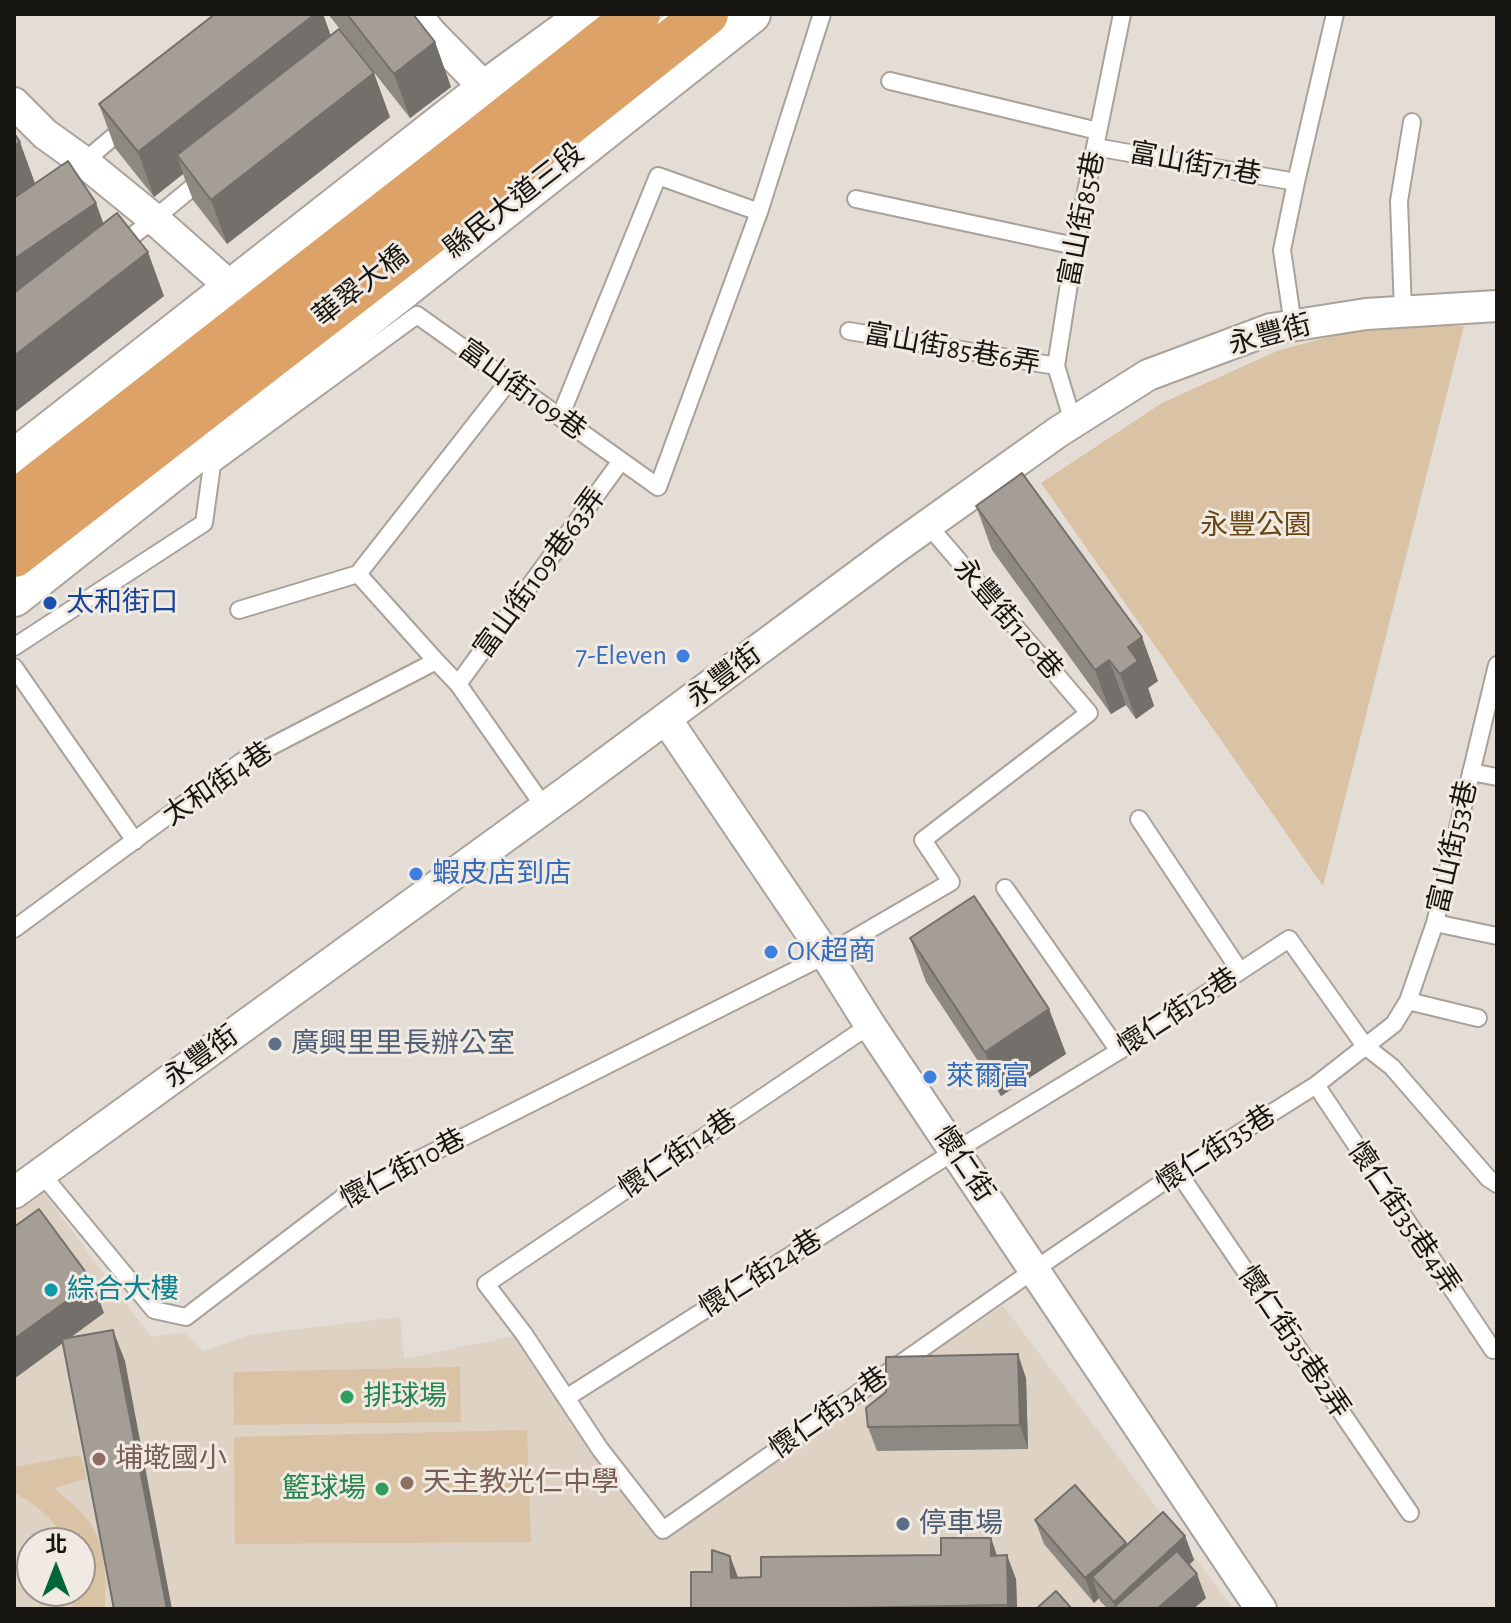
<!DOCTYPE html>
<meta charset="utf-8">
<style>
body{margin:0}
#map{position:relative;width:1511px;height:1623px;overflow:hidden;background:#e3ddd5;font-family:"Alegreya Sans","Noto Sans TC",sans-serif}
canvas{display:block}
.frame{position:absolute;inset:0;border:16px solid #181613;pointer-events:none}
.north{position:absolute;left:16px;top:1527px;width:80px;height:80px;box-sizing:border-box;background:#f1eae2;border:2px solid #9a958f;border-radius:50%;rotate:0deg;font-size:22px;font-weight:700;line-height:32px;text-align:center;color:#181613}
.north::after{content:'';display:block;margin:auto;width:28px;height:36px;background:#00673d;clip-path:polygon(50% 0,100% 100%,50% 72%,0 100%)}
</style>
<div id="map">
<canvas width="1511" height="1623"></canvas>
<div class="frame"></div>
<div class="north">北</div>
</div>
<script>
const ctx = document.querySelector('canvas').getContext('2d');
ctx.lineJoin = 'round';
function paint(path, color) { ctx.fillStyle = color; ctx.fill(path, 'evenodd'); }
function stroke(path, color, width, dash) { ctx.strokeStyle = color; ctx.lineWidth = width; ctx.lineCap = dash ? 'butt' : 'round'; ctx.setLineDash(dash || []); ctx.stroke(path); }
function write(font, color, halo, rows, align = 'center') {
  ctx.font = font + ' "Alegreya Sans","Noto Sans TC",sans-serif'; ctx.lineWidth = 6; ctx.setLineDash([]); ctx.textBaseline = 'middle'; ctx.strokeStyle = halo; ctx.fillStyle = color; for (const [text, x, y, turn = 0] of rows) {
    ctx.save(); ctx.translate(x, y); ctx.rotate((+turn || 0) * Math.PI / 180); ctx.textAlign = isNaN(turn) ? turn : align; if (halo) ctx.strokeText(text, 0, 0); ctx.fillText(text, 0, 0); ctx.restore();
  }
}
paint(new Path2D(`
 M43,1192L151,1337L185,1332L203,1351L250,1335L400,1317L404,1359L524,1334L657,1534L1003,1306L1234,1609H14V1214ZM32,1543H80V1591H32Z`), '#ddd2c4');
paint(new Path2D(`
 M1369,326H1464L1323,886L1041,483L1162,403L1277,351Z
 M460,1367L461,1422L234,1425L233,1372Z
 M527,1430L531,1542L235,1544L234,1437Z
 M80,1455L87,1479L54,1488C65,1499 82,1510 90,1523C106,1548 106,1581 105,1609H72L74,1591H80V1543H65C54,1518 40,1508 17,1494L14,1495V1467Z`), '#dac2a4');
const service = new Path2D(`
 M890,81L1098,131
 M1095,147L1296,182
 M80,165L126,126
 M856,199L1075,246
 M118,247L154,219L206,176
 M1403,311L1399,201L1412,122
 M1293,325L1282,250L1296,182L1335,14
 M849,331L1056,366
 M560,417L658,176L759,212
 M1073,422L1056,366L1075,246L1122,14
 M358,574L436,661L458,684L545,808
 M239,610L358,574L509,381
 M14,647L204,523L212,465L417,315L658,487L759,212L822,14
 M14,667L135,841
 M458,684L621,461
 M1471,772L1497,777
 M1139,819L1240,971
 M1005,888L1119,1051
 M1435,923L1497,936
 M14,929L241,762L436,661
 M1408,1001L1478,1018
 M870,1025L486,1284L524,1334L600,1449L663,1530L1034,1270L1178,1172L1316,1085L1394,1024L1408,1001L1435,923L1497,665
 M1316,1085L1493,1350
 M1178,1172L1410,1513
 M41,1173L154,1310L186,1317L342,1198L826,955L951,882L923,840L1089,713L928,525
 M566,1398L955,1151L1119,1051L1289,939L1365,1046L1392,1067L1488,1178L1497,1184`);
const minor = new Path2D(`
 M416,14L431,33L486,89
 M14,103L45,134L84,162L154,219L233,289
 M666,719L826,955L870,1025L1261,1609
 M14,1193L568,791L894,549L1058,432L1148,375L1271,329L1366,314L1497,306`);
const tertiary = new Path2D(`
 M14,459L486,89L589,14
 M14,597L751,14`);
stroke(service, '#a9a29b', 20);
stroke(minor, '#a9a29b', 34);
stroke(tertiary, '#a9a29b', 42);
stroke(service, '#fff', 16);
stroke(minor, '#fff', 30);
stroke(tertiary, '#fff', 38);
const trunkBridge = new Path2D(`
 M14,503L465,151L638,14
 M14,555L459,210L706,14`);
stroke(trunkBridge, '#fff', 48, []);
stroke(trunkBridge, '#dca268', 44);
paint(new Path2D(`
 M215,14H323L331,36L390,117L227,244L193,200L183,174L154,197L115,148L99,104Z
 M328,14H413L435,42L451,87L410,118Z
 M976,506L1158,681L1148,688L1154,706L1136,719L1126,705L1111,714L992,550Z
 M910,938L1049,1009L1066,1054L1001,1096L926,982Z
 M1026,1378L1028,1449L877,1451L868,1427Z
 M1035,1520L1127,1545L1185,1536L1194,1560L1189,1565L1206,1598L1193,1609H1108L1100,1601L1099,1598L1094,1603L1044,1544Z
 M991,1538L997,1556L1016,1579L1017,1609H691L712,1572L730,1556L738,1578L761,1577L941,1555Z`), '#8d8882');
paint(new Path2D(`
 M315,14H323L337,54L177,155L183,174L154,197L138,152Z
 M435,42L451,87L410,118L394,74Z
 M374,73L390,117L227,244L211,200Z
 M20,142L36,186L14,201V146Z
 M96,203L112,247L14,314V259Z
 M148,252L164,296L14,413V356Z
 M1142,637L1158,681L1148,688L1154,706L1136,719L1120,674L1128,647Z
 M1109,660L1126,705L1111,714L1095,670Z
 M1049,1009L1066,1054L1001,1096L985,1052Z
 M93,1282L104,1313L14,1379V1339Z
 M113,1330L125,1361L172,1609H167Z
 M1018,1354L1026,1378L1028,1449L1020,1425Z
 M1185,1536L1194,1560L1141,1609H1117L1114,1602Z
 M991,1538L999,1562L991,1556Z
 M1126,1543L1135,1568L1092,1577L1099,1598L1094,1603L1085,1578Z
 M1007,1555L1016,1579L1017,1609H1010L1008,1605Z
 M730,1556L739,1580L731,1578Z
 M1197,1574L1206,1598L1193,1609H1157Z`), '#736f6a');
const building = new Path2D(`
 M215,14H315L138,152L99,104Z
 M347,14H413L435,42L394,74Z
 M339,29L374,73L211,200L177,155Z
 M14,133L20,142L14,146Z
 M68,161L96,203L14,259V198Z
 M117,213L148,252L14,356V293Z
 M1022,473L1142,637L1128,647L1138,661L1120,674L1109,660L1095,670L976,506Z
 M974,896L1049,1009L985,1052L910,938Z
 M39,1209L93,1282L14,1339V1227Z
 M113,1330L167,1609H114L62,1339Z
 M1018,1354L1020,1425L868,1427L866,1408L886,1392V1357Z
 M1075,1485L1126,1543L1085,1578L1035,1520Z
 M1163,1512L1185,1536L1114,1602L1092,1577Z
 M941,1538H991V1556L1007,1555L1008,1605L788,1609H691V1572H712V1550L730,1556L731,1578L761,1577V1557L941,1555Z
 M1177,1551L1197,1574L1157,1609H1117L1115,1606Z
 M1056,1591L1072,1609H1036Z`);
paint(building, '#a49e97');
stroke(building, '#736f6a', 2);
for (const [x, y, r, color] of [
 [50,603,8,"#1a4fb4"],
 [683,656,8,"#3f7fe0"],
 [416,874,8,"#3f7fe0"],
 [771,952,8,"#3f7fe0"],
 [275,1044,8,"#5c6f8a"],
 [930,1077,8,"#3f7fe0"],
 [51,1290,8,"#0f9aa8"],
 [347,1397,8,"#2e9e5b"],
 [99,1459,8,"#8d6e63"],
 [407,1483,8,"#8d6e63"],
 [382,1489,8,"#2e9e5b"],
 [903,1524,8,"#5c6f8a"]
]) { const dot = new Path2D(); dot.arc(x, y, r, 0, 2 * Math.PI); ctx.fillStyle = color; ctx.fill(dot); stroke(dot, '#f1eae2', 3); }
write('28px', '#181613', '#f1eae2', [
 ["富山街71巷",1195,164,10],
 ["縣民大道三段",514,201,-38],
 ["富山街85巷",1082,219,-79],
 ["華翠大橋",361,286,-38],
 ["永豐街",1270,335,-15],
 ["富山街85巷6弄",952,349,10],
 ["富山街109巷",522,390,36],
 ["富山街109巷63弄",540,573,-54],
 ["永豐街120巷",1008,619,49],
 ["永豐街",724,676,-37],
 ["太和街4巷",218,784,-34],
 ["富山街53巷",1453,847,-77],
 ["懷仁街25巷",1178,1012,-33],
 ["永豐街",201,1057,-36],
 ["懷仁街35巷",1216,1149,-33],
 ["懷仁街14巷",678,1154,-34],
 ["懷仁街",964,1164,56],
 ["懷仁街10巷",403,1169,-28],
 ["懷仁街35巷4弄",1404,1218,56],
 ["懷仁街24巷",761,1274,-32],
 ["懷仁街35巷2弄",1294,1342,56],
 ["懷仁街34巷",829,1413,-35]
]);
write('28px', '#684614', '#f1eae2', [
 ["永豐公園",1256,526]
]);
write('28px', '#164399', '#f1eae2', [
 ["太和街口",66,603]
], 'left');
write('28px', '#366cbe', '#f1eae2', [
 ["7-Eleven",667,656,"right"],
 ["蝦皮店到店",432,874],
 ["OK超商",787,952],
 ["萊爾富",946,1077]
], 'left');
write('28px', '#4e5e75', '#f1eae2', [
 ["廣興里里長辦公室",291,1044],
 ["停車場",919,1524]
], 'left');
write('28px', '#0d838f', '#f1eae2', [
 ["綜合大樓",67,1290]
], 'left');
write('28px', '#27864d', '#f1eae2', [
 ["排球場",363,1397],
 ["籃球場",366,1489,"right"]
], 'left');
write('28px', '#785e54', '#f1eae2', [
 ["埔墘國小",115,1459],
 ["天主教光仁中學",423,1483]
], 'left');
</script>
